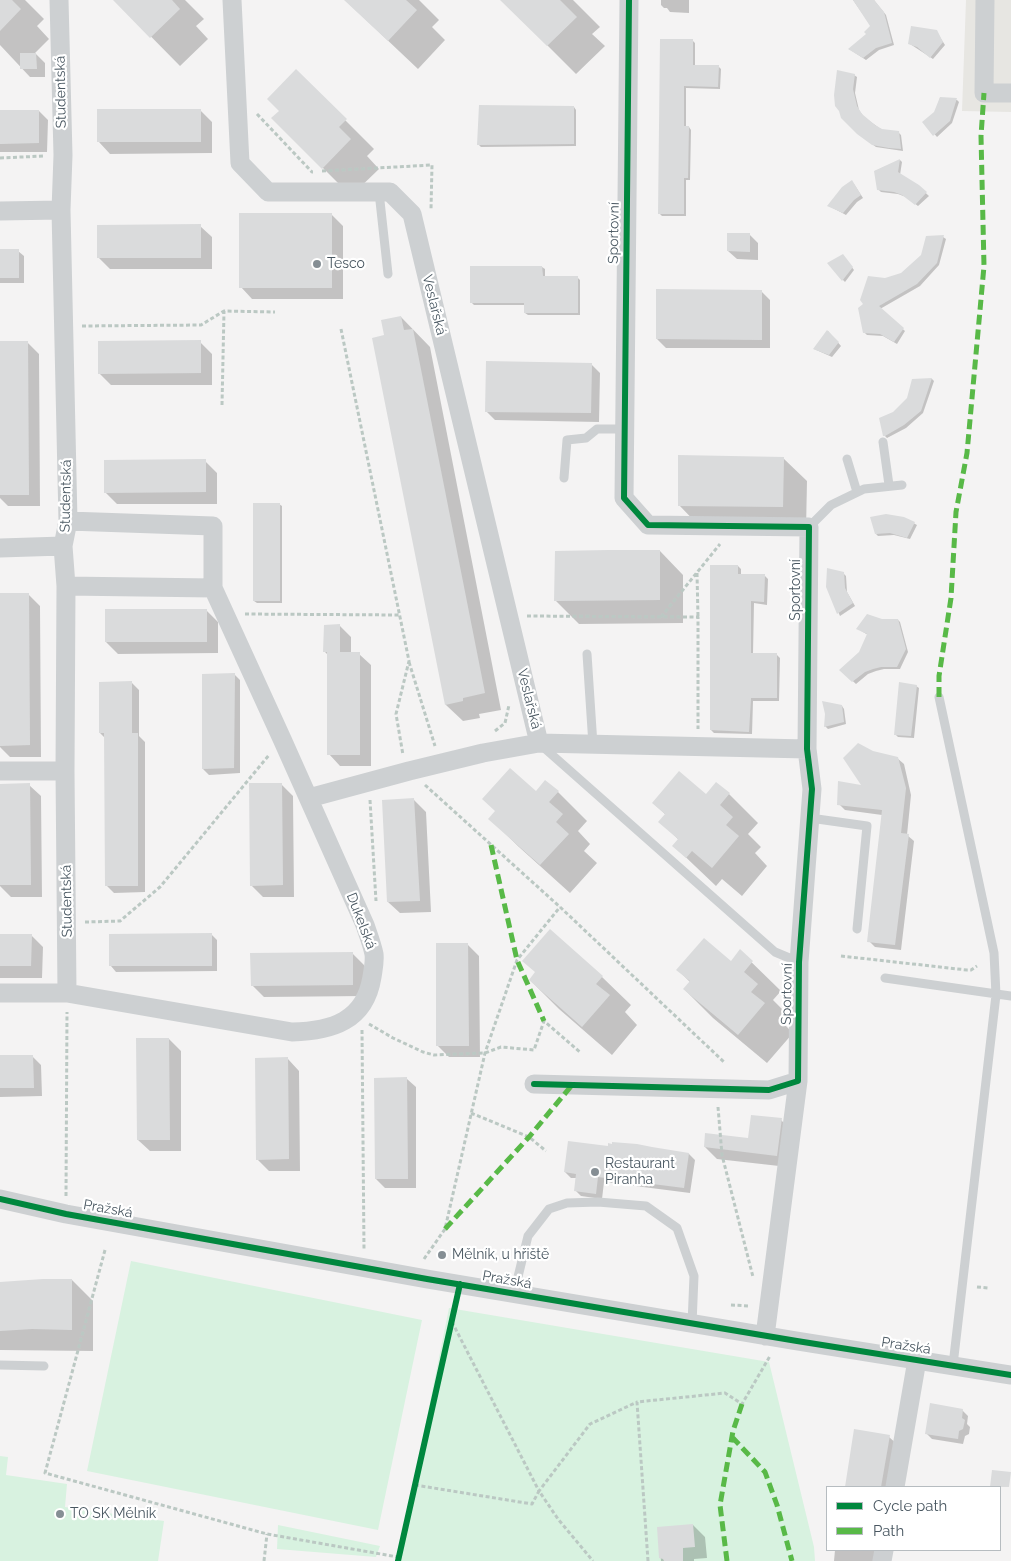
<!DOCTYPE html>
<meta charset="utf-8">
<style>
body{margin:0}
#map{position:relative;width:1011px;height:1561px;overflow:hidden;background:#f4f3f3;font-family:Raleway,sans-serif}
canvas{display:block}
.legend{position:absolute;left:826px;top:1486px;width:175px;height:65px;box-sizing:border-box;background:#fff;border:1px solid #b6bcc0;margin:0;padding:6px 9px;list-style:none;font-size:15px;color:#495761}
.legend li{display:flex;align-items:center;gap:10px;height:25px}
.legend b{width:25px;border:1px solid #b6bcc0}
</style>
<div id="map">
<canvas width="1011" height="1561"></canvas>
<ul class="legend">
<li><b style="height:6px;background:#00873e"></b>Cycle path</li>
<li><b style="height:6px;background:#58b947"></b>Path</li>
</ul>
</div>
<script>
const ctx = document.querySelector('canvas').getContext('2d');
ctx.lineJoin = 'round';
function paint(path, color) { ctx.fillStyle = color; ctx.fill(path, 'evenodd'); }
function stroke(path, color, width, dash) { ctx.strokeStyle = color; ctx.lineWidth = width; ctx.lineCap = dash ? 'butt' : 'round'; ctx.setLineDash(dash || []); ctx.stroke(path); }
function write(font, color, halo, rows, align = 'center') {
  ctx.font = font + ' Raleway,sans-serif'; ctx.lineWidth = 4.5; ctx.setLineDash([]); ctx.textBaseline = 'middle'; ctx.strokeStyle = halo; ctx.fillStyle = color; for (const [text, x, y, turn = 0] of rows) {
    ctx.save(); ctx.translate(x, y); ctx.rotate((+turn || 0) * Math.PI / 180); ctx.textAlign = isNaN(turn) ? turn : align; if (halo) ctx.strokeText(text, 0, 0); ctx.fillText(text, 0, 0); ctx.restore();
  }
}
paint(new Path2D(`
 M966,0H1011V112L962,111Z`), '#e7e6e2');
paint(new Path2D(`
 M131,1261L422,1320L378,1530L87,1471Z
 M449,1308L769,1362L814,1547L815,1561H398Z
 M0,1456L8,1457L6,1475L67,1484L65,1507L164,1521L158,1561H0Z
 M278,1525L380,1546L376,1557L277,1549Z`), '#d8f2e0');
paint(new Path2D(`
 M0,0H25L44,19L37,26L49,39L35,53L45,63V77H30L0,45Z
 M115,0H185L204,19L196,26L208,39L180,66Z
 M345,0H419L439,20L432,27L445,40L418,69Z
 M502,0H573L600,27L592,34L605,46L576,74Z
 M661,0H689V13L670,12L667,8H664L661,5Z
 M853,0H874L886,15L894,45L879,50L866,60L849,49L867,34L871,26Z
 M936,31L945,45L933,59L910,44Z
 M692,40L695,43V67L718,66L721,69L720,89L686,88V127H689L691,130L690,180H686V216H662L659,213Z
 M296,71L374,149L367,156L379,169L351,196L273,118L280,111Z
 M854,75L857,77L855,93L859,110L864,117L882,130L898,132L901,135L903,151L876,147L861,136L842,118Z
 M940,98L957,100L959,102L952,123L937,137L924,122L935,113Z
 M574,107L576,110V146L481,147L478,144Z
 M200,110L212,122V153L110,154L99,142Z
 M39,111L48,120L47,152H0V112Z
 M900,160L902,162L900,175L918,186L929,196L918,206L906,197L898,194L881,192L878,189L875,171Z
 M854,184L863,198L857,202L846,215L829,206Z
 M331,214L343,226V299H252L241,287Z
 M200,226L212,237V269H110L98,257Z
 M749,234L758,243V260L737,259L728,251Z
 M943,237L946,239L939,265L920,286L880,309L905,331L897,344L883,336L867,335L864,332L865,304L885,279L902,274Z
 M0,251H18L24,256V283H0Z
 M845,258L854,270L845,282L843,280Z
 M542,267L545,269V278L577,277L580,280V315H528L525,313V305H474L471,302Z
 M761,291L770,300V348H666L657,339Z
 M401,317L430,347L501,710L479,714L480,718L463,721L446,705L385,336Z
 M828,331L841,346L832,357L814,349Z
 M0,342H27L39,354L40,506H8L0,498Z
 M200,342L212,354V385H111L99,373Z
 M591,364L600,373L599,422L495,420L486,411Z
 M932,379L934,381L923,413L906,428L887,438L884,435L894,413L908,399L913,380Z
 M783,458L807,481L806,530L702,529L679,505Z
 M205,461L217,473V504H117L105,492Z
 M279,504L282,506V603H257L254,601Z
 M904,518L917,525L910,539L894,535L878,536L876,534Z
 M660,551L683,575V623L579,624L556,601Z
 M738,566L741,569V575L765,576L768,579L767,605L754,603L753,654L777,655L780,658L779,701H753L752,734L714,733L711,730Z
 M843,573L846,576L847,592L855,606L840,616L827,587Z
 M0,594H28L40,606L41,757H10L0,747Z
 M206,610L218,622V653L118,654L106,642Z
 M882,620H898L900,622L908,652L900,669H884L876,671L868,674L856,684L844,673L860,653L868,635L858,629Z
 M340,626L351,637V654H359L371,665V766H340L329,754L328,655L325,652Z
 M234,674L240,680V773L209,775L203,769Z
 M132,683L139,690V736L145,742V892L114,893L106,885L105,738L100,733Z
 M916,686L919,688L914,738L898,737L895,734Z
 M842,706L844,709L846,724L828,729L825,726Z
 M872,753L897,758L904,764L911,795L907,835L914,841L901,950L875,947L869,941L882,815L845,810L839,804L863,787Z
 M281,784L293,796L294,897H263L251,885Z
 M0,785H29L41,796L42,897H11L0,886Z
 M536,792H558L587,821L578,831L590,844L584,851L597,863L570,893L519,847L490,819Z
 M729,794L758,823L748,834L761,847L755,853L767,866L742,896L722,879L716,886L674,846L679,840L660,822L666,815L653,803L706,795Z
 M414,800L426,812L431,912L400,913L388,902Z
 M550,931L602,977L631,1005L625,1012L637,1025L612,1055L559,1009L530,980L536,973Z
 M211,934L217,940V971L116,972L111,966Z
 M0,935H31L43,947L42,978H0Z
 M468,945L479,956L480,1057H449L437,1045Z
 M740,951L781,991L773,1000L786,1013L780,1020L793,1033L767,1063L713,1018L684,989L690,982L678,970L731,962Z
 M352,953L364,965V996L264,997L252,985Z
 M169,1039L181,1051V1151H150L138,1140Z
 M32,1056L41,1065L42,1096L0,1097V1057Z
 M288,1059L299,1071L300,1171H269L257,1159Z
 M407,1079L416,1087V1188H385L376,1179Z
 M781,1120L793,1132L788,1167L717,1159L705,1147L749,1139Z
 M609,1148L689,1154L695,1160L690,1193L604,1182L602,1199L581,1196L575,1190L576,1178H571L565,1172Z
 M72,1280L93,1301V1351L0,1350V1283Z
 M962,1410L968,1416L967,1424L970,1427L969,1434L965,1436L963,1444L932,1439L926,1433Z
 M856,1431L889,1437L898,1445L891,1487H846Z
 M693,1525L705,1537L707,1558L694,1559V1561H661L658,1528Z
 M835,1550H880L878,1561H834Z`), '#0003');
paint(new Path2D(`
 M0,0H12L21,9L0,31Z
 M113,0H172L180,9L150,38Z
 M344,0H406L417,10L388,41Z
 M500,0H560L577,17L547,46Z
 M853,0H874L884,12L892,43L876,48L863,58L848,49L866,34L864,32L870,26Z
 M911,26L937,30L943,42L930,58L917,47L908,44Z
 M660,39H693V65H719L718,87L684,86V126H689L688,178H684V214H658Z
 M20,53H36L37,69H20Z
 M296,69L347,119L339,127L351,139L322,169L271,118L279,111L267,99Z
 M837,70L855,74L853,89L857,106L862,114L875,125L882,129L899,131L901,149L889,148L872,145L857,134L841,118L839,111L835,106L834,95Z
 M940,97L957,98L950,121L933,136L922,122L934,112Z
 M479,105L574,106V144L477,145Z
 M97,109H201V142H97Z
 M0,110H39V143L0,144Z
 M900,159L898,172L919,185L927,192L915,205L902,195L894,192L877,190L874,171Z
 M852,180L861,195L854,200L843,213L827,206L842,187Z
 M239,213H332V288H239Z
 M201,224V258H97V225Z
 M727,233H750V252L727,251Z
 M944,235L937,263L917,284L879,306L904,328L894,342L880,334L863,333L858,308L863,304L860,300L868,276L885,278L901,273L921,255L926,236Z
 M0,249H19V278H0Z
 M843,254L853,267L842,281L827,263Z
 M470,266H542L543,276H578V313H524V303H470Z
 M656,289L762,290V340L656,339Z
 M401,316L404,330L413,329L485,693L463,698V701L445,705L372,338L384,335L381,320Z
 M827,330L839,342L829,355L813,349Z
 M201,340V373L98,374V341Z
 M0,341H28L29,495H0Z
 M486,361L592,363L591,413L485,412Z
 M932,378L921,411L904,425L885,436H883L879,418L893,412L907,398L912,379Z
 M678,455L784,457L783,507L678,506Z
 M206,459V492L104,493V460Z
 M253,503H280V601H253Z
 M886,514L904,517L915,522L907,538L890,533L875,534L870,517Z
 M608,550H660V600L554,601L555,551Z
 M710,565H738V574H765L764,602L751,601V653H777V698H751L749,732L710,730Z
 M827,568L844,572L845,588L853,603L837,614L826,587Z
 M0,593H29L30,745L0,746Z
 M105,609H207V642H105Z
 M867,614L882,619H898L906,649L897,667H881L873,669L865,672L852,682L839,670L859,652L867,634L856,629Z
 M340,624V652H323L324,625Z
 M327,652H360V755H327Z
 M235,673L234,768L202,769V674Z
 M132,681V733H138V886H105L104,733H99V682Z
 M899,682L917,685L911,736L894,735Z
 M822,701L842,705L844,722L824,727L825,714Z
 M858,743L873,751L898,757L906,788L901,833L909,834L895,945L867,942L882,810L837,805L838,781L861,785L843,758Z
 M510,768L536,791L545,780L559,791L549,802L563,814L556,822L569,834L540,865L488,819L495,811L482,799Z
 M679,771L706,794L716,782L730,793L720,805L733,817L726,825L739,836L712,868L692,851L686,858L672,846L678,839L658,822L665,814L652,803Z
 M30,783L31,885H0V784Z
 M249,783H282L283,885L250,886Z
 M414,798L420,901L387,902L382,800Z
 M550,929L603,976L596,984L610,995L582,1027L529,980L535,972L522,961Z
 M212,933V966H109V934Z
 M0,934H32L31,966H0Z
 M704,938L731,961L740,949L753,961L744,972L758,984L751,992L765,1003L738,1035L683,989L690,981L676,970Z
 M436,943H468L469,1046H436Z
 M353,952V985L251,986L250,953Z
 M136,1038H169L170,1140H137Z
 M0,1055H33L34,1088H0Z
 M288,1057L289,1159L256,1160L255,1058Z
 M407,1077L408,1179H375L374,1078Z
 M751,1115L782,1118L777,1156L704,1147L705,1133L748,1138Z
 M568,1141L608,1146V1143L612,1144V1142L637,1144L652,1147L689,1153L684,1188L598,1177L596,1194L574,1191L576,1174L564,1172Z
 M43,1279H72V1330L32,1329L0,1331V1282Z
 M930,1403L963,1409L962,1418L965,1420L963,1429L959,1431L958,1439L925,1434Z
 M854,1429L890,1435L881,1487H845Z
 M992,1470L1011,1472L1009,1487H990Z
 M693,1524L695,1547L683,1548V1561H664L663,1559L659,1558L657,1527Z`), '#dadbdc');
stroke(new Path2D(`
 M257,114L312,172H313
 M0,158L44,156
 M322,171L432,165L431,209
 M82,326L201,325L224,311L275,312
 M341,329L409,661L396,714L403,755
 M222,405L224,311
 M697,573L698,617
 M245,614L399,615
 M527,616L698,617V729
 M661,617L720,544
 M409,662L435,746
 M495,731L505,723L509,705
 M425,785L560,907L724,1062
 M370,800L376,901
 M85,922L120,921L160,887L269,755
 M841,956L967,970H971L977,966
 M369,1024L393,1038L423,1052L434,1055L485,1053L501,1047L534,1050L544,1021L581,1053
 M362,1030L364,1249
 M718,1107L722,1155L753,1277
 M471,1113L529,1137L546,1151
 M66,1196L67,1012
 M105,1250L45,1473L267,1534L398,1557
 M424,1259L445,1229L485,1053L517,960L560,907
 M977,1287L988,1288
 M731,1305L750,1306
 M452,1322L539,1491L590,1424L637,1402
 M415,1485L532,1504L539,1491L558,1519L593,1561
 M264,1561L267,1534
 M398,1561L456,1303
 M648,1561L637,1402L725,1393L742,1404L770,1356`), '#bbc8c3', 3, [4, 2.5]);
stroke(new Path2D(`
 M379,192L388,274
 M883,442L889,485
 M847,459L857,492
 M564,478L567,440L586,438L597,429H625
 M809,527L831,505L864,489L902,485
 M587,654L593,745
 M939,697L994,953L996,995L953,1365
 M542,746L775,952L799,962
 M810,818L867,826L857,929
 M885,978L1011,996
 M514,1293L528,1236L549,1209L567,1203L598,1202L646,1206L677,1228L694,1276L692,1324
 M0,1365L44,1366`), '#cdd0d2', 9);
stroke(new Path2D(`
 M59,0L63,155L61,210L68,521L63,546L66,586L65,771L67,993
 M232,0L240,163L268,192H390L412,214L539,743
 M985,0L984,93H1011
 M0,211L61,210
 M0,548L63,546
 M66,586L213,588
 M0,771H65
 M309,798L409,771L483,753L539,743L807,749
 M0,993H67L292,1032C332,1031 365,1021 372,977C373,970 375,962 374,954C372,944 368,934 365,925L282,739L213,588V526L68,521
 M534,1084L769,1090L798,1081L799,962L812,789L807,749L809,527L648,525L624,498L629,0
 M0,1199L66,1214L427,1279L797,1341L1011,1375
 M765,1336L798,1081
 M895,1487L917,1360
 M882,1561L884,1550`), '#cdd0d2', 19);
stroke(new Path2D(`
 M939,697V676L951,598L956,512L967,453L984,266L981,136L984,93
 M491,845L517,960L544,1021
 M445,1229L529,1137L572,1085
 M732,1437L765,1472L777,1505L792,1561
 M727,1561L720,1505L733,1431L742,1404`), '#58b947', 5, [10, 5]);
stroke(new Path2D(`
 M534,1084L769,1090L798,1081L799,962L812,789L807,749L809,527L648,525L624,498L629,0
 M0,1199L66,1214L427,1279L797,1341L1011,1375
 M398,1561L460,1284`), '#00873e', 6);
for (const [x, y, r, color] of [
 [317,264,5,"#858e94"],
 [595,1172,5,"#858e94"],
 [442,1255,5,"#858e94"],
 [60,1514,5,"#858e94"]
]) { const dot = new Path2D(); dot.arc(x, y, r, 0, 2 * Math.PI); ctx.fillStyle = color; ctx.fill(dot); stroke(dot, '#fff', 2); }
write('14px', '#495761', '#fff', [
 ["Studentská",61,92,-91],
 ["Sportovní",614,233,-89],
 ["Veslařská",434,305,76],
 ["Studentská",66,496,-89],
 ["Sportovní",796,590,-90],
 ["Veslařská",529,699,76],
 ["Studentská",67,901,-91],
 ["Dukelská",361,921,69],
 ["Sportovní",787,994,-89],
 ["Pražská",108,1209,10],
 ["Pražská",507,1280,10],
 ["Pražská",906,1346,9]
]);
write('14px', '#495761', '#fff', [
 ["Tesco",327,264],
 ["Restaurant",605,1164],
 ["Piranha",605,1180],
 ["Mělník, u hřiště",452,1255],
 ["TO SK Mělník",70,1514]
], 'left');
</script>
